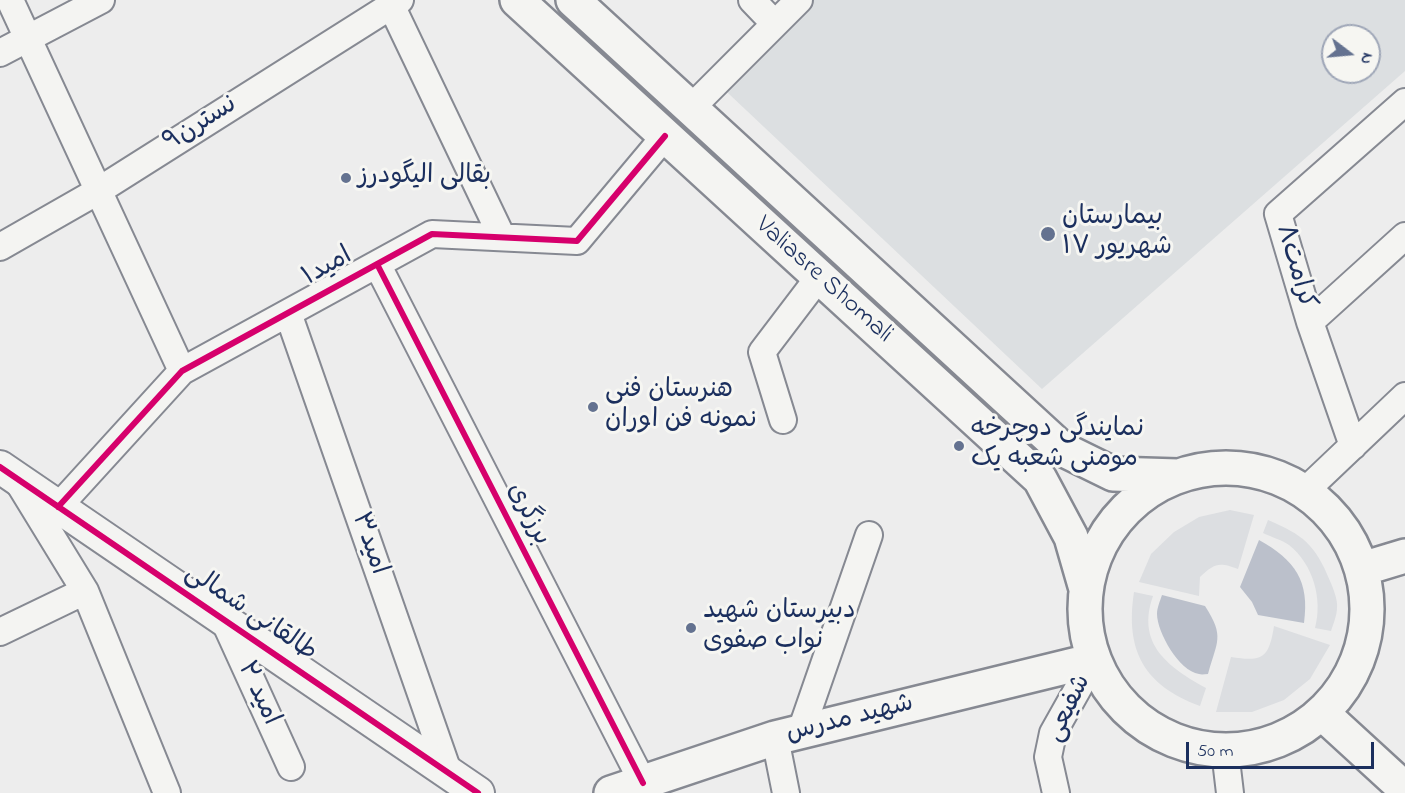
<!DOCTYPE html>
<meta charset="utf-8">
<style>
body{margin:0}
#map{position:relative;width:1405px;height:793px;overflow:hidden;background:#ededed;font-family:"Indie Flower",sans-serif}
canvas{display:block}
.north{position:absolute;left:1321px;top:24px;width:60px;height:60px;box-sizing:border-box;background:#f6f6f2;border:2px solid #9ea6b7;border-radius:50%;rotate:106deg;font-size:16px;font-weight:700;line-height:24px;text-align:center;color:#1b2f5e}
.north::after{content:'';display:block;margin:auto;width:21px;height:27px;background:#647290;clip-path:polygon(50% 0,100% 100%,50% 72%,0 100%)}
.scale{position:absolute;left:1186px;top:742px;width:188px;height:27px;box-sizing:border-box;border:3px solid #1b2f5e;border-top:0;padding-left:8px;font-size:18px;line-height:21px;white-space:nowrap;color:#1b2f5e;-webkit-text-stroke:4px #f6f6f2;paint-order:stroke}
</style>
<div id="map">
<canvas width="1405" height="793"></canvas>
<div class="north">N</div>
<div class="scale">50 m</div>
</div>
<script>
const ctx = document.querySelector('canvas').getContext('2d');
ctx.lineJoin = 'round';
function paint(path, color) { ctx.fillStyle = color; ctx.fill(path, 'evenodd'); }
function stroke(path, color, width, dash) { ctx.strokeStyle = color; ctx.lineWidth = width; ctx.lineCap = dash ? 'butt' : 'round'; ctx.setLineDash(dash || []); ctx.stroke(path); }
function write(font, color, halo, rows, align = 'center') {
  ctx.font = font + ' "Indie Flower","Playpen Sans Arabic",sans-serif'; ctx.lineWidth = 6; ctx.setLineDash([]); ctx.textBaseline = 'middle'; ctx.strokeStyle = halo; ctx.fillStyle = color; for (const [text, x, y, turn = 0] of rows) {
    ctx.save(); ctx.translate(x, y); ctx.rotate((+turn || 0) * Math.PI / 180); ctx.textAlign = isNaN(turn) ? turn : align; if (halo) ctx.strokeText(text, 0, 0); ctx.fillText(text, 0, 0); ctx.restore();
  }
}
paint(new Path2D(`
 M802,0H1405V71L1042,389L712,78ZM1333,36H1369V72H1333Z`), '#dcdfe1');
paint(new Path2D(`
 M1230,510L1254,515L1238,569C1219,562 1215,563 1200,577L1199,596L1139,582L1151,554L1174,532L1199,517Z
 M1268,520C1303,535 1315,544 1330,581C1333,588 1338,600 1337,608C1337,615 1333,625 1331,631L1315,628C1323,599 1313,564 1289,545C1282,540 1271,537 1263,533Z
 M1134,592L1153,596C1136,644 1168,667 1206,688L1200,706C1144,685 1125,651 1134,592Z
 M1274,626L1330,645L1310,679L1284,700L1252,712H1216L1231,657C1263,662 1269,658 1274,626Z`), '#dcdee1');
paint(new Path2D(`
 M1259,540C1295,560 1310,581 1304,623L1258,615L1252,602L1240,587Z
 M1162,595L1205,606C1225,637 1217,641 1208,674C1205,674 1202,675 1199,674C1179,671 1157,632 1157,614C1157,608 1160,601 1162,595Z`), '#bbc0cb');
const minor = new Path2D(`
 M10,0L182,371
 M752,0L775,24
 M391,5L502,237
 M0,53L101,0
 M691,108L799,0
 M0,247L98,191L400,0
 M377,264L643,783
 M288,313L449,774
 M1310,322L1405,236
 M783,420L762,352L819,277
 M1353,446L1310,322L1278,214L1405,102
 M17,480L85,591L167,793
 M1305,491L1405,396
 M58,507L182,371L432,234L577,241L665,136
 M224,620L291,767
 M0,632L85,591
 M801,731L869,535
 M775,738L786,793
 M1225,751L1230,793
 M1056,793L1048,757L1053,733L1094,660`);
const tertiary = new Path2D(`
 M0,467L478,793`);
const secondary = new Path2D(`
 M517,0L1040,479L1071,537L1086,589
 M573,0L1062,449L1113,474L1178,476
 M1085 609a141 141 0 1 1 282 0a141 141 0 1 1-282 0Z
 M1362,569L1405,556
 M1322,713L1405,789
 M611,793L775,738L1094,660`);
stroke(minor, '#868992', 30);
stroke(tertiary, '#868992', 36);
stroke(secondary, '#868992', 38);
stroke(minor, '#f4f4f2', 26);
stroke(tertiary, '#f4f4f2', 32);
stroke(secondary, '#f4f4f2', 33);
stroke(new Path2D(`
 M377,264L643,783
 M0,467L478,793
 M58,507L182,371L432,234L577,241L665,136`), '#d6006c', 6);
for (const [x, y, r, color] of [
 [346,178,6,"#647290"],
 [1048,234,8,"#647290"],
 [593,407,6,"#647290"],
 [959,446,6,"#647290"],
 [691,628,6,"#647290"]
]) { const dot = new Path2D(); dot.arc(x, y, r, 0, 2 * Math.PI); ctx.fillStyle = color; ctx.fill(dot); stroke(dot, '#f6f6f2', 2); }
write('26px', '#1b2f5e', '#f6f6f2', [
 ["نسترن۹",201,125,-32],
 ["کرامت۸",1294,267,74],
 ["امید۱",328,268,-29],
 ["Valiasre Shomali",823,281,42],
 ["برزگری",527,515,63],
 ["امید۳",368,544,71],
 ["طالقانی شمالی",250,614,34],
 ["امید ۲",257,694,65],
 ["شفیعی",1070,709,-64],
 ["شهید مدرس",850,720,-14]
]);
write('26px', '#1b2f5e', '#f6f6f2', [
 ["بقالی الیگودرز",358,178],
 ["بیمارستان",1062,219],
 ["۱۷ شهریور",1062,249],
 ["هنرستان فنی",605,392],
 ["نمونه فن اوران",605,422],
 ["نمایندگی دوچرخه",971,431],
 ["مومنی شعبه یک",971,461],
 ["دبیرستان شهید",703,613],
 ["نواب صفوی",703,643]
], 'left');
</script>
